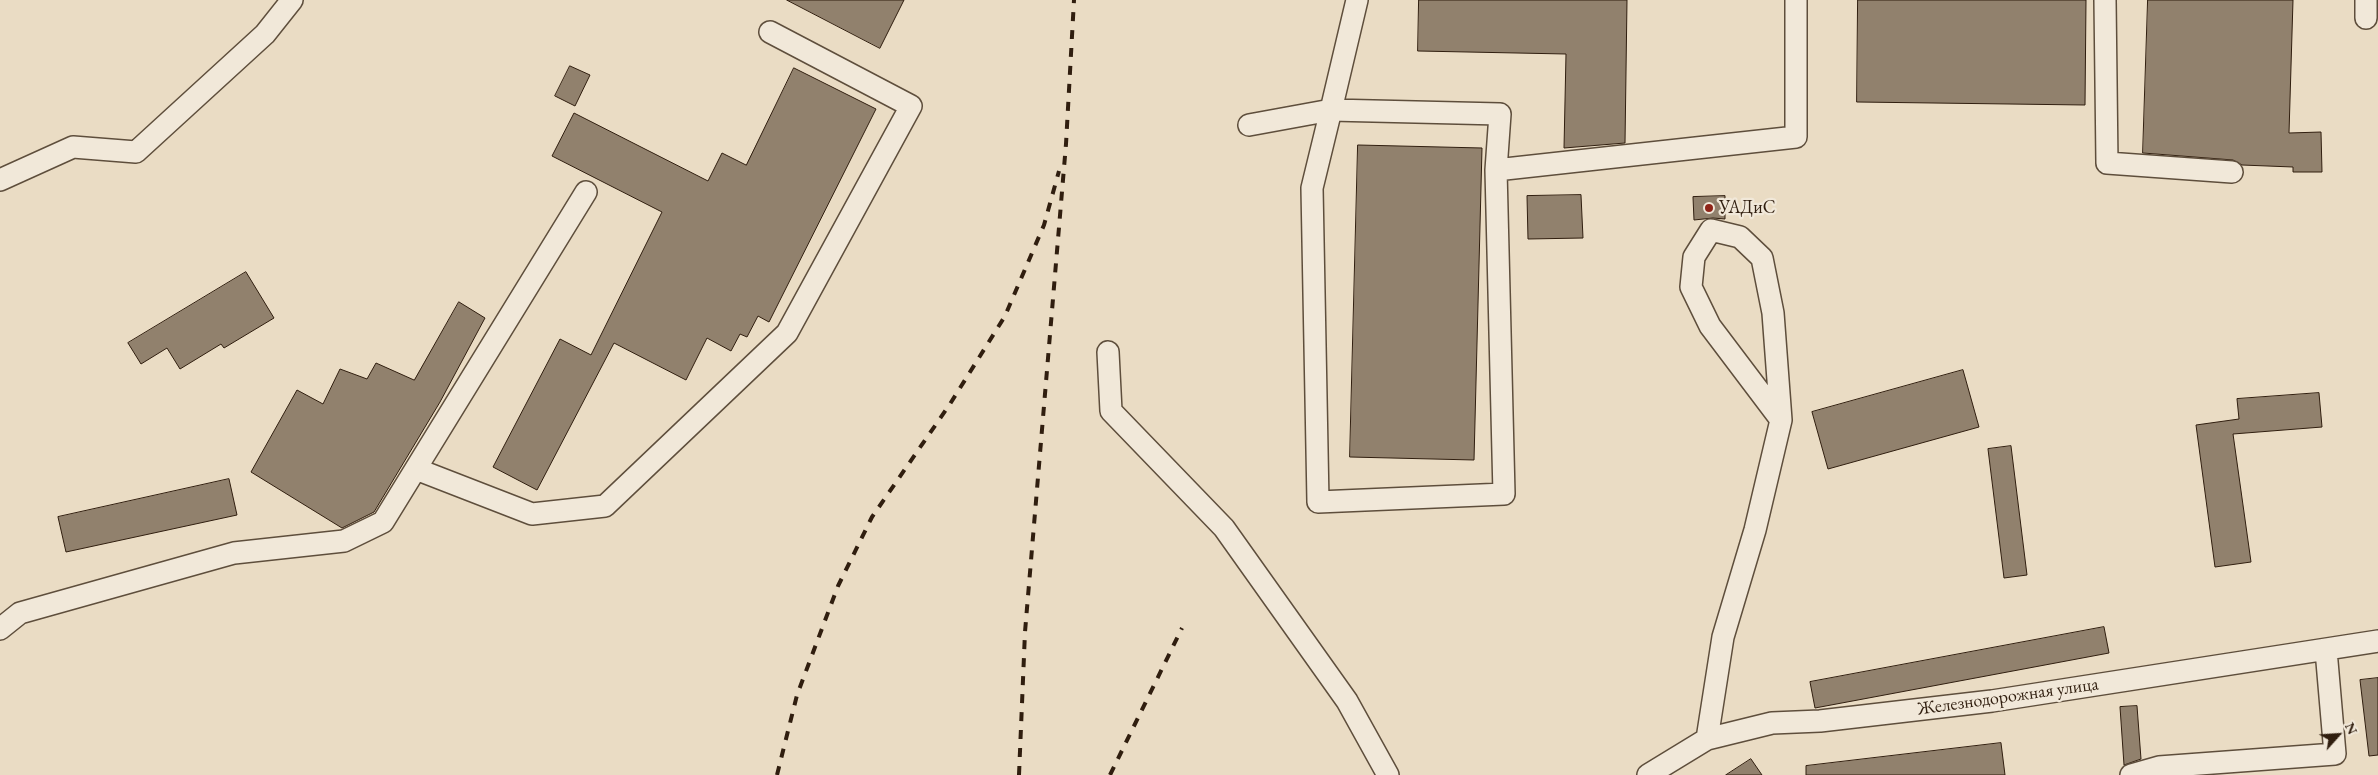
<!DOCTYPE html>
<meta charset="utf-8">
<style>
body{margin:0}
#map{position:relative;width:2378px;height:775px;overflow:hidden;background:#eadcc4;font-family:"EB Garamond",serif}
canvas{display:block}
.north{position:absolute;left:2313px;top:710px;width:50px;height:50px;-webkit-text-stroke:4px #f1e8d9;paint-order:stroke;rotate:64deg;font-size:14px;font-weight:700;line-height:20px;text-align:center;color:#301e0f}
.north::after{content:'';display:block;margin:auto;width:18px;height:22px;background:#301e0f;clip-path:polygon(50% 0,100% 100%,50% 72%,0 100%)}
</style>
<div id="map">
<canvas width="2378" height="775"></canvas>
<div class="north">N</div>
</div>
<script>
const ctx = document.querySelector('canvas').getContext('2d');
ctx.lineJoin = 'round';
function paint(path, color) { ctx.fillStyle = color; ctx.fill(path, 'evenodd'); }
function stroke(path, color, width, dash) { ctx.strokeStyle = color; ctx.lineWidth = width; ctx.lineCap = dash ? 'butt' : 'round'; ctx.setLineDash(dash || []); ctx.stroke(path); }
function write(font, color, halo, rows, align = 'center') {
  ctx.font = font + ' "EB Garamond",serif'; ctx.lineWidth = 4.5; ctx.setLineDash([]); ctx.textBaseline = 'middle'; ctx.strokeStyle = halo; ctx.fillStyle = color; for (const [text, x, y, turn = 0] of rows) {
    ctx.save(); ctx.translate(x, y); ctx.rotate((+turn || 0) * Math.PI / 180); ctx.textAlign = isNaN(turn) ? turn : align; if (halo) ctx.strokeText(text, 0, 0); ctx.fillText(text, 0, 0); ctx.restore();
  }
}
const building = new Path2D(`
 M787,0H904L880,48Z
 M1419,0H1627L1625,143L1564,148L1566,54L1418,51Z
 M1858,0H2086L2085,105L1857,102Z
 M2148,0H2293L2289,133L2321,132L2322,172H2293V167L2242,165L2233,160L2143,153Z
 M570,66L590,75L575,106L555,96Z
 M794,68L876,109L769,322L758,316L747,337L740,334L731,351L707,338L686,380L614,343L537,490L493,467L560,339L591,355L662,212L552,156L574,113L708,181L722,153L746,165Z
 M1358,145L1482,148L1474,460L1350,457Z
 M1581,195L1583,238L1528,239L1527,196Z
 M1725,196V219L1713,218L1694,220L1693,197Z
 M246,272L274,318L224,348L221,344L180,369L167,348L141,364L128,343Z
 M459,302L485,318L440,402L374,512L342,528L251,472L297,390L323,404L340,369L367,379L376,363L414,380Z
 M1963,370L1979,427L1828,469L1812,412Z
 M2319,393L2322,427L2233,434L2251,562L2215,567L2196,425L2239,419L2237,399Z
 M2011,446L2027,575L2004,578L1988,449Z
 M229,479L237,515L66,552L58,517Z
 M2104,627L2109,653L1815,708L1810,682Z
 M2378,678V755L2369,756L2360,680Z
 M2137,706L2141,759L2124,765L2120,707Z
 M2001,743L2005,775H1806V766Z
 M1751,759L1762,775H1726Z`);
paint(building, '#91816d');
stroke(building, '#301e0f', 1);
const minor = new Path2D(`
 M2105,0L2107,163L2232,172
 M2366,18V0
 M1249,125L1331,110L1357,0
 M1496,170L1504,494L1318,502L1312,188L1331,110L1500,114L1496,170L1796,137V0
 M0,180L73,147L136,152L265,34L292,0
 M1108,352L1111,411L1224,528L1347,701L1388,775
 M416,469L532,514L605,506L787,333L911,106L770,32
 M0,629L20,613L234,553L344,541L383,522L586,192
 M1707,739L1723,637L1755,530L1781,420L1773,313L1762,258L1740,237L1711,230L1694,257L1691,287L1710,326L1781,420
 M1648,775L1707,739L1772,723L1820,721L1992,701L2378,641
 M2131,775L2159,767L2335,754L2326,650`);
stroke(minor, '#5e4e3c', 24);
stroke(minor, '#f1e8d9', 21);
stroke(new Path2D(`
 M777,775L797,695L838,586L872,517L950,404L1005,316L1044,225L1059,171
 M1019,775L1025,632L1066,144L1074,0
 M1110,775L1182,628`), '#301e0f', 4, [9, 9]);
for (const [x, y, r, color] of [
 [1709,208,5,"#8f2418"]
]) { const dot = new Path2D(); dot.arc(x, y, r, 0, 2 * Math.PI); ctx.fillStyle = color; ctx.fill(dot); stroke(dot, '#f1e8d9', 2); }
write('18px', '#301e0f', '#f1e8d9', [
 ["УАДиС",1719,208]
], 'left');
write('18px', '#301e0f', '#f1e8d9', [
 ["Железнодорожная улица",2008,697,-8]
]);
</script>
